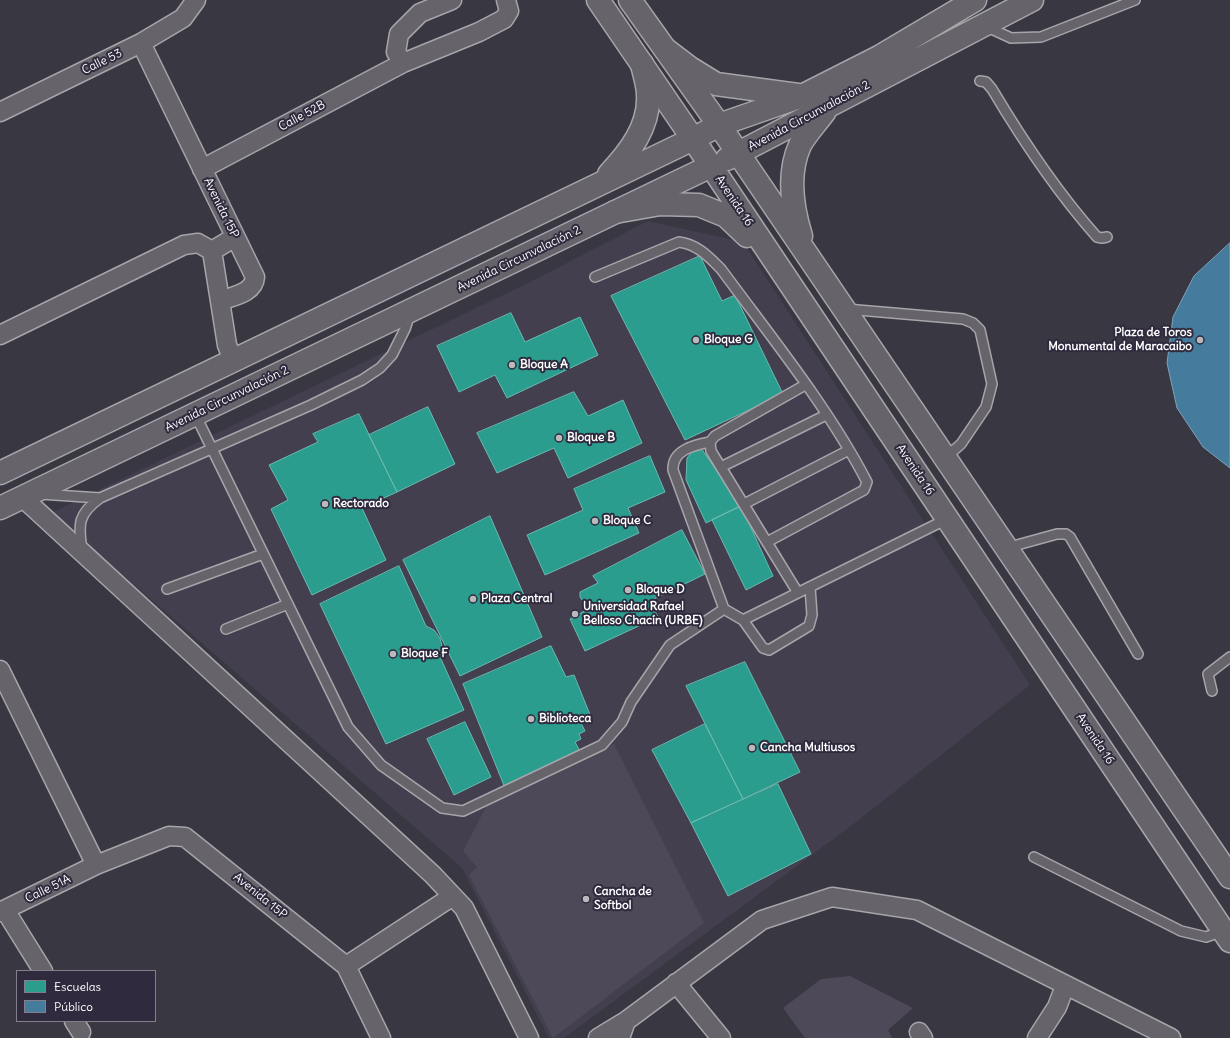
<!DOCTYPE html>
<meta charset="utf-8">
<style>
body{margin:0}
#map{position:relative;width:1230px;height:1038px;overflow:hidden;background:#393741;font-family:Delius,sans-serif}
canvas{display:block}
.legend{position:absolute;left:16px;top:970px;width:140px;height:52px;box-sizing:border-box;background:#2f2a3d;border:1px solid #827f8b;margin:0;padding:5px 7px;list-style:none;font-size:12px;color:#fff}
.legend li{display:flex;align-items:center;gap:8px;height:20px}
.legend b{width:20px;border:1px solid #827f8b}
</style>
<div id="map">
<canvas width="1230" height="1038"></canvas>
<ul class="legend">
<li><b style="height:11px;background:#2a9d8f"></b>Escuelas</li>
<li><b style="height:11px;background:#457b9d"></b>Público</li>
</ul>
</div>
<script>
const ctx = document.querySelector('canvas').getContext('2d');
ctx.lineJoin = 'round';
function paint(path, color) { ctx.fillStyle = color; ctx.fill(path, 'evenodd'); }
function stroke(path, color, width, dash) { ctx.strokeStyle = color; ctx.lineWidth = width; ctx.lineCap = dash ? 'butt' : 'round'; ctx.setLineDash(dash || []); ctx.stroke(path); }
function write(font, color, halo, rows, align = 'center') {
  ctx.font = font + ' Delius,sans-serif'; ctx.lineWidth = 4; ctx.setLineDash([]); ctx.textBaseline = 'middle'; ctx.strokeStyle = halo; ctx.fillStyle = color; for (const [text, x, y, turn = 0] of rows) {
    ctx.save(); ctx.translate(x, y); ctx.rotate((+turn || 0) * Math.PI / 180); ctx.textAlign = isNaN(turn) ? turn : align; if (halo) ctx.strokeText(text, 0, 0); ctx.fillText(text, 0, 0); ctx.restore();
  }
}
paint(new Path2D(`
 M648,221L743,242L1030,685L851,826L564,1038H549L462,868L51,513L528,283Z`), '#433f4f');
paint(new Path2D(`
 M614,744L704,923L553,1038L469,875L477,867L463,851L486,807Z
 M850,976L913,1008L888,1030L892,1038H805L783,1008L821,979Z`), '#4e4958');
const schools = new Path2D(`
 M700,256L722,301L735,295L783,394L685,440L611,296Z
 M511,313L525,342L580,317L598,355L507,398L495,375L459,392L437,346Z
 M574,392L588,416L623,400L642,443L568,478L554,448L497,473L477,433Z
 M428,407L455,464L397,492L369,435Z
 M359,414L397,492L362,508L386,560L312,595L271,509L288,500L269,465L318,442L313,434Z
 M701,448L741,506L706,523L686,480L687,458L691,453Z
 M650,456L665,492L628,508L639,533L545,575L527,535L583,510L574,489Z
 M741,506L773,576L746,590L712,520Z
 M490,516L542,637L460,676L403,560Z
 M682,530L705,574L650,601L658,617L585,651L570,619L588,609L580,597V592L598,583L593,576Z
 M399,566L426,626L434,630L440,638L443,650L441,659L464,710L386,744L320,604Z
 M551,646L566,677L574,675L591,717L580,721L585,731L579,734L581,739L575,742L581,753L505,788L463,684Z
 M745,662L800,772L743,799L686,686Z
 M465,722L491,777L454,795L427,739Z
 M705,724L743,799L691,823L652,750Z
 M778,784L811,854L728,896L691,823Z`);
paint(schools, '#2a9d8f');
stroke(schools, '#6abab1', 1);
const public = new Path2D(`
 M1230,243V468L1203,447L1177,408L1167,363L1173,317L1194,276Z`);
paint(public, '#457b9d');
stroke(public, '#7da3ba', 1);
const service = new Path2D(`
 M985,26L1011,38L1041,37L1135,0
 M980,81L986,82L992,89C1023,141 1056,191 1097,237L1102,238L1107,237
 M595,277L679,242C697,244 709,257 721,269C771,337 828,407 867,482L864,490L767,542
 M846,309L963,319L973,323L980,330L992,384L986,407L961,444L945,458
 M195,414L348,727L381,765L442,808L463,811L602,745L622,722L631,702L670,645L724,609
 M710,442C694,445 672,450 673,470L724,609L743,620L947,519
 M721,467L826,415
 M40,494L100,498L311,405L362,380L380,368L392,355L405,329L410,314
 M744,504L849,450
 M1006,548L1057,534H1066L1070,537L1138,654
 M82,550C78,524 78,514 100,498
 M167,589L263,554
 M798,593L711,451L710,442L715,436L805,385
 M743,620L763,648L769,650L809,626L812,615L810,587
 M226,629L288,604
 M1212,691L1208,674L1230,657
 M1034,857L1181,931L1206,937L1223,931`);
const minor = new Path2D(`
 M141,43L255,277C254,293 233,296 220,301L227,345L233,360
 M403,63L396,52L399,34L420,13L452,0
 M0,112L141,43L183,18L196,0
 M202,169L403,63L479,32L504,19L509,11L506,0
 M220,301L212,251L235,237
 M0,335L184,245L198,243L212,251
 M22,497L432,874L464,908L529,1038
 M0,670L96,865
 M5,910L43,971
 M0,912L96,865L169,836L185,837L346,966L381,1038
 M346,966L453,896
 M676,983L721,1038
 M74,1021L81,1032
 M919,1032L923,1038
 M598,1038L626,1021
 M620,1038L626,1021L762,920L832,897L917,910L1171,1038
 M1037,1038L1057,1007L1065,986`);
const tertiary = new Path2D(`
 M598,0L693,139
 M630,0L719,125`);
const secondary = new Path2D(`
 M609,174C629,153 650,126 648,95C648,85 644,74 642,64
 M0,473L693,139
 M0,508L711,166`);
const trunk = new Path2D(`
 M975,0L879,57L802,96L719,125L693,139L1230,941
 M665,49L690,68L716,84L798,95
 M719,125L1230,877
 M727,159L1032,0
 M615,212L660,204L699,205L726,216L747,236
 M801,236C792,207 787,174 800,145C805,135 818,121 825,111`);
stroke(service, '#a6a5aa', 12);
stroke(minor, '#a6a5aa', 21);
stroke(tertiary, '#a6a5aa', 25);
stroke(secondary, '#a6a5aa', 25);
stroke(trunk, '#a6a5aa', 25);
stroke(service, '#66646a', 9);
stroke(minor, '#66646a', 18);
stroke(tertiary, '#66646a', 22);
stroke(secondary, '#66646a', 22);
stroke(trunk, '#66646a', 22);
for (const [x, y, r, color] of [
 [696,340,4,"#bab9bc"],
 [1200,340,4,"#bab9bc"],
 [512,365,4,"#bab9bc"],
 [559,438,4,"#bab9bc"],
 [325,504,4,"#bab9bc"],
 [595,521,4,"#bab9bc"],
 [628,590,4,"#bab9bc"],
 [473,599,4,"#bab9bc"],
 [575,614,4,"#bab9bc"],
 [393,654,4,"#bab9bc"],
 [531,719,4,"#bab9bc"],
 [752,748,4,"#bab9bc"],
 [586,899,4,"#bab9bc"]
]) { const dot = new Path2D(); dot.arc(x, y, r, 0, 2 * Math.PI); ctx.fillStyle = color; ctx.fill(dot); stroke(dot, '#2f2a3d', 1.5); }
write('12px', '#fff', '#2f2a3d', [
 ["Calle 53",102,62,-26],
 ["Calle 52B",302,116,-28],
 ["Avenida Circunvalación 2",809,116,-28],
 ["Avenida 16",734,201,56],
 ["Avenida 15P",221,208,64],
 ["Avenida Circunvalación 2",519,259,-26],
 ["Avenida Circunvalación 2",227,399,-26],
 ["Avenida 16",915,470,56],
 ["Avenida 16",1095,739,56],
 ["Calle 51A",48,889,-26],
 ["Avenida 15P",260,896,39]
]);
write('bold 12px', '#fff', '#2f2a3d', [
 ["Plaza de Toros",1192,333,"right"],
 ["Monumental de Maracaibo",1192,347,"right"],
 ["Bloque G",704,340],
 ["Bloque A",520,365],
 ["Bloque B",567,438],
 ["Rectorado",333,504],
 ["Bloque C",603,521],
 ["Bloque D",636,590],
 ["Plaza Central",481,599],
 ["Universidad Rafael",583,607],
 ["Belloso Chacín (URBE)",583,621],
 ["Bloque F",401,654],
 ["Biblioteca",539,719],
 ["Cancha Multiusos",760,748],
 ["Cancha de",594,892],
 ["Softbol",594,906]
], 'left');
</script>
